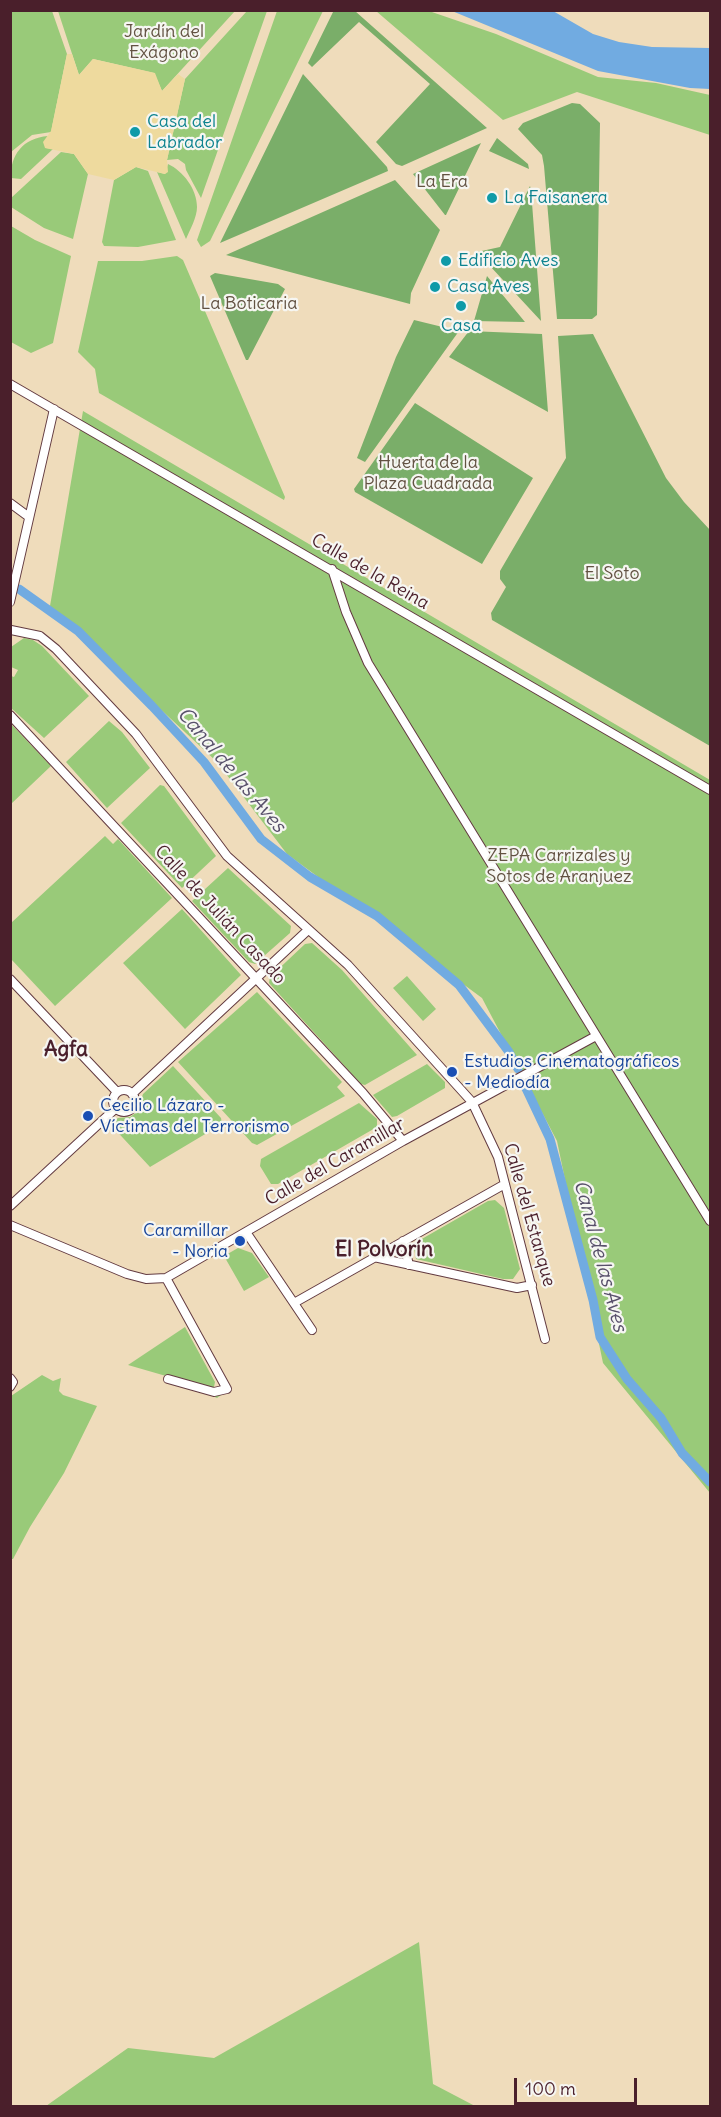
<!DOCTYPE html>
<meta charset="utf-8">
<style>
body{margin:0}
#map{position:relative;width:721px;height:2117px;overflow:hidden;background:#efdcbb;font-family:Delius,sans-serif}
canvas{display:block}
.frame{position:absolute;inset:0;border:12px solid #4a1f2b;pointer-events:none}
.scale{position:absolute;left:514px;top:2078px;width:123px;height:27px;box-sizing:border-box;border:3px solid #4a1f2b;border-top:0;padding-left:8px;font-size:18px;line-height:21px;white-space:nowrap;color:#4a1f2b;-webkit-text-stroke:4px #f6f6f2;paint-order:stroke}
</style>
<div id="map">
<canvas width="721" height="2117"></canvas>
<div class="frame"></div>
<div class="scale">100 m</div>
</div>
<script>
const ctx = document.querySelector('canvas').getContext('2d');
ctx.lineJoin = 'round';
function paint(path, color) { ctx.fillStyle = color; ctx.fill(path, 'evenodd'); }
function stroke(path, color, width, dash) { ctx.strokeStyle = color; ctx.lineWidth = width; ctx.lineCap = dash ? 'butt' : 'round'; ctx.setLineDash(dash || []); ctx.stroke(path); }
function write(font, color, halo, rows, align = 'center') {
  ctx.font = font + ' Delius,sans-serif'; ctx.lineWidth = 4.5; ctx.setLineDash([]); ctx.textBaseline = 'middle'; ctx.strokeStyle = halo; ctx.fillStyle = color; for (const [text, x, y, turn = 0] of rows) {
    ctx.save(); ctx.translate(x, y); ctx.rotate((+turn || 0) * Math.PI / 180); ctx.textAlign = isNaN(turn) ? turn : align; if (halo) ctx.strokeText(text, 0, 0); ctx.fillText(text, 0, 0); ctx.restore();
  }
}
paint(new Path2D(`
 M11,11H52L67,54L51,132L32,135L11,152Z
 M58,11H235L162,91L154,73L93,59L79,75Z
 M247,11H267L201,198L186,170L185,164L178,159L167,160L185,79Z
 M277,11H323L210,241L201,247L197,240Z
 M376,11H429L496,34L598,77L656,83L710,95V135L577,92L503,120Z
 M48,136L46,148L53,149L21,179L11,178C10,155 23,138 48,136Z
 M61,152L74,154L88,174L73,239L44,228L11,207V198Z
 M168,164C183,171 197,189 197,207C197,217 190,230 186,239L157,172L165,174Z
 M136,167L148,171L176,240L138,247L104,246L102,242L114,180Z
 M11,226L35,240L71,256L53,343L31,353L11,342Z
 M177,256L183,260L285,497L284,500L99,393L95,369L78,352L98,261H142Z
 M83,411L710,780V1493L603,1363L557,1141L482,998L287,854L217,762L50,606Z
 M24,638L33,640L42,646L89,696L44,738L11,708V676L14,677L18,670L11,667V647Z
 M109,721L122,732L150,768L107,808L66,762Z
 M11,724L51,766L11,804Z
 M160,785L164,786L216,856L182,888L121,823Z
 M105,836L113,844L118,839L172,898L55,1006L11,959V923Z
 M228,868L291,926L290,933L255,964L249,962L192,901Z
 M182,909L241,975L185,1029L123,963Z
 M312,943L342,970L417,1055L365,1085L361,1084L269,983L270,977L305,944Z
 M407,976L436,1009L423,1021L393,988Z
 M257,992L342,1082L337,1087L345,1096L257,1145L252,1143L178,1062Z
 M427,1064L445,1082V1088L397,1116L392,1117L373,1095Z
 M173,1066L221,1118L222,1124L150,1167L110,1124L118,1118L130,1117L137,1112L143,1094Z
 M359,1103L377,1119V1127L278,1184H271L260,1166L261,1159Z
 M495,1200L504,1208L520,1269L513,1279H503L416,1259L414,1248L420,1240L488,1201Z
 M238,1248L252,1253L269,1277L244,1291L224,1256Z
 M185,1327L215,1382L214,1387L221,1395L217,1398L166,1376L128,1365Z
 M42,1375L53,1381L61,1378L59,1391L63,1395L97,1406L64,1473L30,1527L13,1559H11V1396Z
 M419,1942L433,2084L475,2106H46L128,2048L214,2058Z`), '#99ca79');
paint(new Path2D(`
 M334,10L355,11L487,128L402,166L396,164L376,142L430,84L359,22L312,67L308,63Z
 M303,74L387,167L388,171L220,243Z
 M572,103L580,104L600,123L597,315L592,319H557L544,166L542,155L518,129L523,123Z
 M497,138L528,164L529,169L489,151Z
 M481,143L446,215H445L413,174Z
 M395,180L440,230L411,293L410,304L226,255Z
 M530,186L531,190L541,321L477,252L500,247Z
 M215,273L278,284L285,289L248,360H246L210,276Z
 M487,276L525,322L474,321Z
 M414,320L459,331L365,462L357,458L396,357Z
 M469,331L542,334L548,412L449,357Z
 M593,334L666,478L684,502L710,530V746L492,620L491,613L506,587L500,579V571L566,458L558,336Z
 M415,403L533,478L482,564L355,492L354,489Z`), '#7aae69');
paint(new Path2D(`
 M67,54H72L79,75L93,59L155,73L162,91L178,74L185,79L167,160L168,172L165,174L136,167L114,180L88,174L74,154L45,148L43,142L51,131Z`), '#eeda9e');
paint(new Path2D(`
 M452,11H553L593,34L619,42L652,47L710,48V89L690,88L598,71Z`), '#71abe1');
stroke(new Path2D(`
 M19,589L78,631L152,706L204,762L261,839L310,877L377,916L459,985L509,1052L518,1069
 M523,1082L550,1139L593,1300L600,1337L627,1379L661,1418L682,1453L710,1482`), '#71abe1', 9);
const street = new Path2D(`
 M10,384L710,790
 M10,503L29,517
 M332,569L346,612L368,663L710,1221
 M10,602L54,409
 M11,630L40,636L56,649L136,734L227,856L348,965L472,1102L498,1157L545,1339
 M10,715L363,1093L403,1141
 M10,979L117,1092
 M113 1101a11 11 0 1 1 22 0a11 11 0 1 1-22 0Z
 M132,1094L308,930
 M10,1206L116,1108
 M10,1225L127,1274L146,1279L166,1278L403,1141L596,1036
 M246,1232L312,1330
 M403,1241L409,1265
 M374,1257L517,1288L532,1285
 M166,1278L227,1389L214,1392L168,1379
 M294,1303L505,1184
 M10,1378L13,1382L10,1387`);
stroke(street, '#633b41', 10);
stroke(street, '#fff', 8);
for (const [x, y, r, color] of [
 [135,132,6,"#0f9aa8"],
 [492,198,6,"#0f9aa8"],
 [446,261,6,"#0f9aa8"],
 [435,287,6,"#0f9aa8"],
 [461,306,6,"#0f9aa8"],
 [452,1072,6,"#1a4fb4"],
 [88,1116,6,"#1a4fb4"],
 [240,1241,6,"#1a4fb4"]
]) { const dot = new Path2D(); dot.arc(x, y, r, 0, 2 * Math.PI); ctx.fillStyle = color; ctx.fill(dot); stroke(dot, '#f6f6f2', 2); }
write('18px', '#625242', '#f6f6f2', [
 ["Jardín del",164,32],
 ["Exágono",164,53],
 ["La Era",442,182],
 ["La Boticaria",249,304],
 ["Huerta de la",428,463],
 ["Plaza Cuadrada",428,484],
 ["El Soto",612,574],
 ["ZEPA Carrizales y",559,856],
 ["Sotos de Aranjuez",559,877]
]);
write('18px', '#0d838f', '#f6f6f2', [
 ["Casa del",147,122],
 ["Labrador",147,143],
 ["La Faisanera",504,198],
 ["Edificio Aves",458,261],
 ["Casa Aves",447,287],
 ["Casa",461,326,"center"]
], 'left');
write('18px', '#4a1f2b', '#f6f6f2', [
 ["Calle de la Reina",370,572,30],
 ["Calle de Julián Casado",220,915,47],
 ["Calle del Caramillar",335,1162,-30],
 ["Calle del Estanque",529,1215,74]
]);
write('18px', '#164399', '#f6f6f2', [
 ["Estudios Cinematográficos",464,1062],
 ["- Mediodía",464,1083],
 ["Cecilio Lázaro -",100,1106],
 ["Víctimas del Terrorismo",100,1127],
 ["Caramillar",228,1231,"right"],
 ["- Noria",228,1252,"right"]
], 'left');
write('italic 20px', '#58506b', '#f6f6f2', [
 ["Canal de las Aves",231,770,50],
 ["Canal de las Aves",600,1256,75]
]);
write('bold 21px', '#4a1f2b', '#f6f6f2', [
 ["Agfa",66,1050],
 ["El Polvorín",384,1250]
]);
</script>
